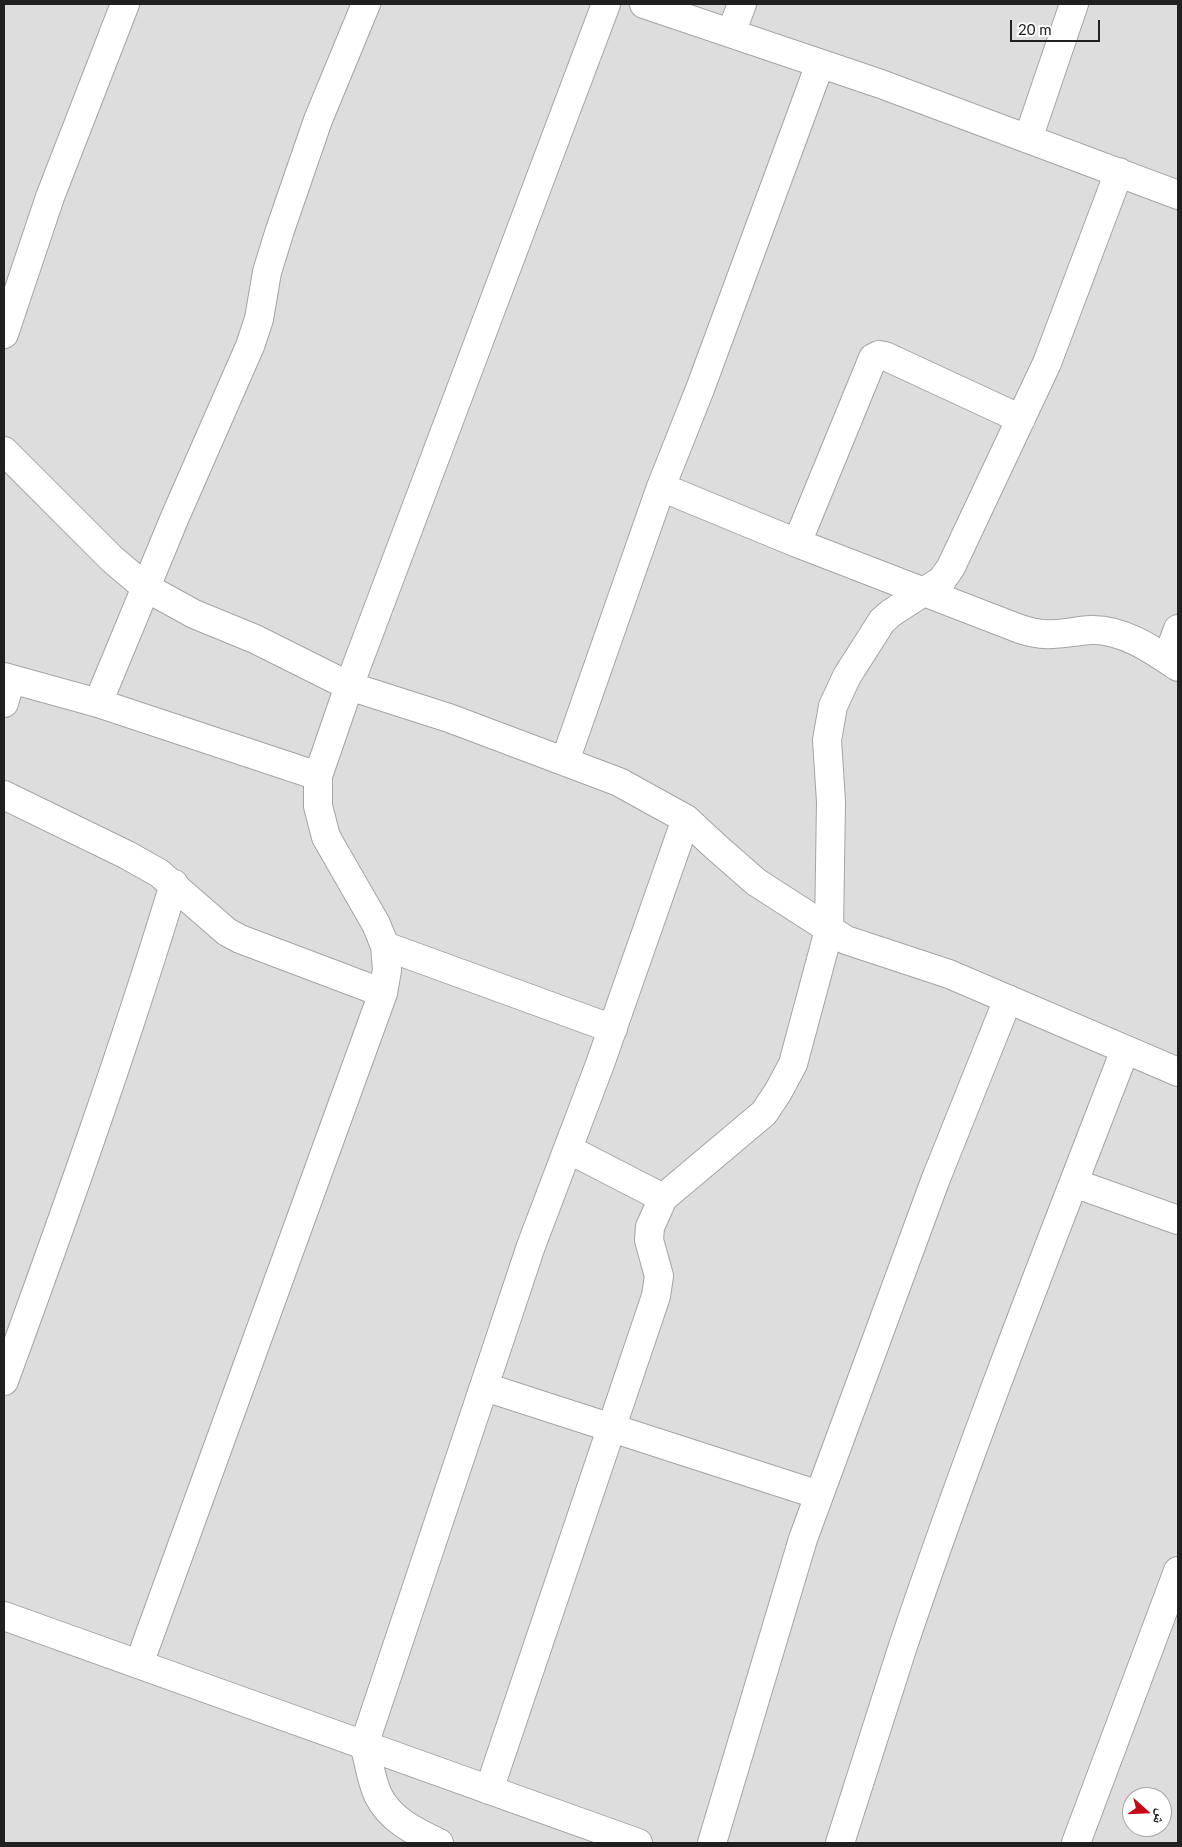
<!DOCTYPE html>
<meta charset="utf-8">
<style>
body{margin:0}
#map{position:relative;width:1182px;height:1847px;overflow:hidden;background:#f0ece7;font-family:Lato,"Noto Naskh Arabic",sans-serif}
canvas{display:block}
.frame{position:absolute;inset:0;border:5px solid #202020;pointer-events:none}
.north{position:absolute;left:1122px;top:1787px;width:50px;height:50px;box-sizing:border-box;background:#fff;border:1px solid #a6a6a6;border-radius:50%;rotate:110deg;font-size:14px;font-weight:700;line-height:20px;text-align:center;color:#202020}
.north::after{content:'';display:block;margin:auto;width:18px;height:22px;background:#c70817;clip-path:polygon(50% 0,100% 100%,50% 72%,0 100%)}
.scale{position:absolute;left:1010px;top:20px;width:90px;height:22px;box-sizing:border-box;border:2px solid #202020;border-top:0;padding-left:6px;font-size:15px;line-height:18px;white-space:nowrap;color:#202020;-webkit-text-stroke:4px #fff;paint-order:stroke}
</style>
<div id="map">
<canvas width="1182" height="1847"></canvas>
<div class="frame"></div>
<div class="north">ش</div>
<div class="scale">20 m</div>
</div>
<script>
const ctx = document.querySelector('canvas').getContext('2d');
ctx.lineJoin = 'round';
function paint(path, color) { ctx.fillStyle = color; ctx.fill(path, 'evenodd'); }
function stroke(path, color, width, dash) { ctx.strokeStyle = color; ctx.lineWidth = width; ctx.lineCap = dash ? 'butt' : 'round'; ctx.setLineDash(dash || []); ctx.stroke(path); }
paint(new Path2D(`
 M4,4H1178V1843H4ZM1132,1797H1162V1827H1132Z`), '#dedddd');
const minor = new Path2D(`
 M644,4L881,84L1178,195
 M731,33L742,4
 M1028,139L1074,4
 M4,334L50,197L125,4
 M4,451L112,559L145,587L194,614L255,639L349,686L449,718L619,782L686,819L715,846L756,882L846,940L949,974L1178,1072
 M661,487L797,543L1020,629C1049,639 1063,632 1091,630C1123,629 1153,650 1178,667
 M797,543L873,358L879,355L885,356L1021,419
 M1167,659L1178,629
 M4,677L98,703L318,776
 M4,703L11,679
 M98,703L175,517L250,346L259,319L267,272L280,230L318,120L366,4
 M565,761L661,487L700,389L820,64
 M4,795L127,855L159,873L227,932L240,939L383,993
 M385,946L613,1029
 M568,1149L663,1198
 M1074,1183L1178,1220
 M4,1381C64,1217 123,1052 174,884
 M485,1387L819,1495
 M139,1664L383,993L387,970L385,946L376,924L326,837L318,806V776L349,686L606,4
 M489,1790L656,1296L659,1276L649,1240L650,1227L663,1198L764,1113L778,1092L793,1064L829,930L831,802L827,740L833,706L847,676L882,621L891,613L942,580L951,567L1047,363L1119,172
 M439,1843C416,1832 390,1820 378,1795C371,1780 369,1761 364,1745L531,1246L600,1064L686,819
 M712,1843L803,1539L935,1181L1008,999
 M840,1843C861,1779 881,1714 902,1649C970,1447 1048,1249 1125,1050
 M1076,1843L1178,1571`);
const tertiary = new Path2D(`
 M4,1616L638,1843`);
stroke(minor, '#a4a4a4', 30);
stroke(tertiary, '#a4a4a4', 30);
stroke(minor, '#fff', 28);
stroke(tertiary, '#fff', 28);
</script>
